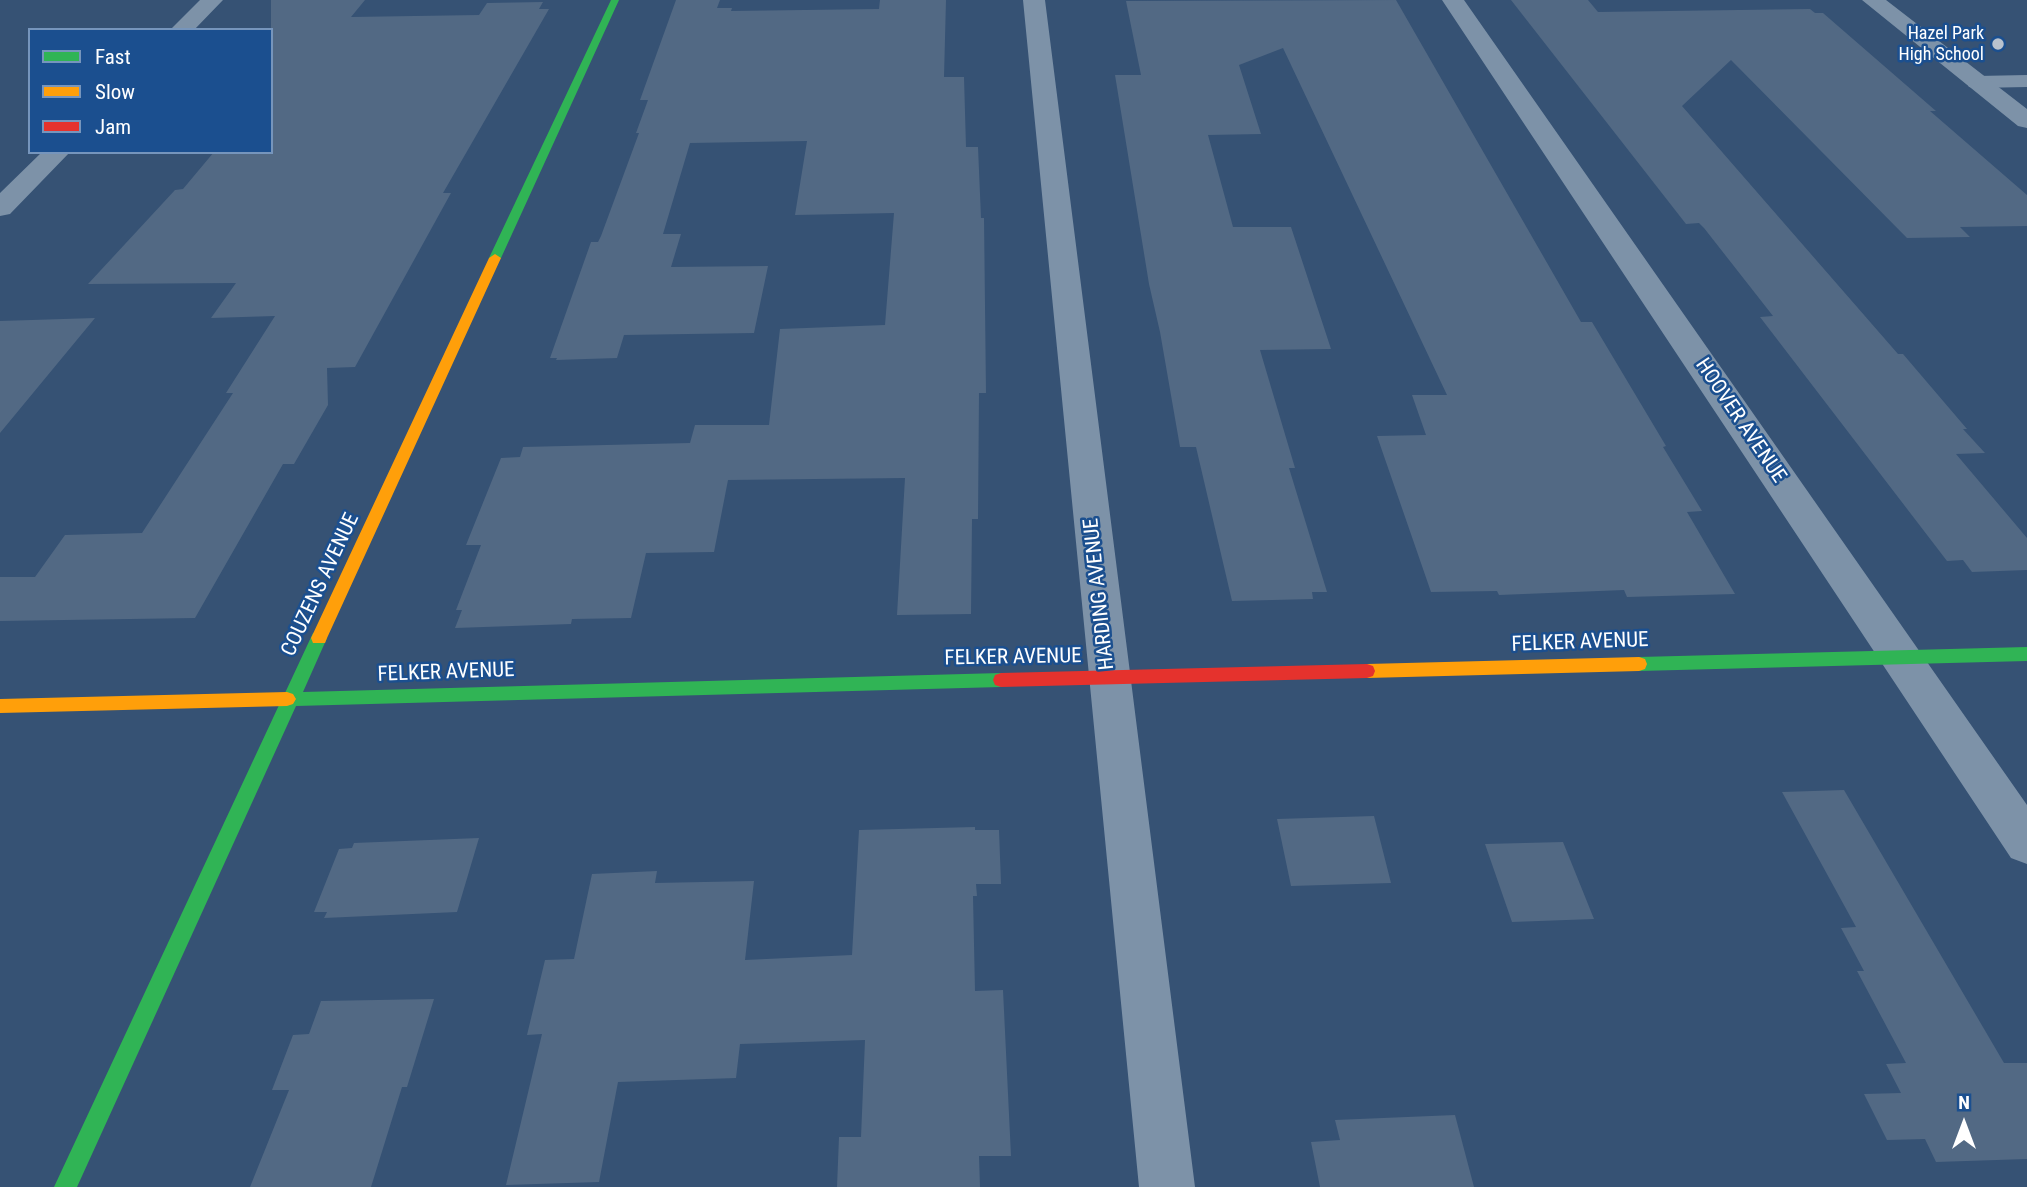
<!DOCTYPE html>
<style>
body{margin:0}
#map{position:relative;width:2027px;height:1187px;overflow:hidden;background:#365274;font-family:"Roboto Condensed",sans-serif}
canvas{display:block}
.legend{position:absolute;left:28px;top:28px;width:245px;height:126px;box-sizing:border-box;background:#1b4f8f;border:2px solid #7695bc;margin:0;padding:9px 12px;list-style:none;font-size:21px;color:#fff}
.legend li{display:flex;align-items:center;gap:14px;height:35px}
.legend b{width:35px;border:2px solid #7695bc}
.north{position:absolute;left:1929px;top:1089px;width:70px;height:70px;-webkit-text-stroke:5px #1b4f8f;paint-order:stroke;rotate:0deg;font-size:19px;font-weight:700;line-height:28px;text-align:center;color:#fff}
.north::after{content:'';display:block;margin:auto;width:24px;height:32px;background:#fff;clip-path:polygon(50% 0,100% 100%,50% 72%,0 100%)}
</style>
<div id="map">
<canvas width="2027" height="1187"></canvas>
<ul class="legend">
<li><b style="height:9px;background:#30b455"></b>Fast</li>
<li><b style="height:9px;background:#ff9f0a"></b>Slow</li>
<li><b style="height:9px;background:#e5322d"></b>Jam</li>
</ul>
<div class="north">N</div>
</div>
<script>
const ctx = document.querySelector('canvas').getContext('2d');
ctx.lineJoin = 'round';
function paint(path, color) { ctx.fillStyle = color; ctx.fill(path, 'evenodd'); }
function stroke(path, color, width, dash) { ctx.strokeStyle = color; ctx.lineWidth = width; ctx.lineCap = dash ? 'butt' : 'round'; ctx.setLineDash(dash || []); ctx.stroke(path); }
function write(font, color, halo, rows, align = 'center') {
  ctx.font = font + ' "Roboto Condensed",sans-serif'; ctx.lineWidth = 5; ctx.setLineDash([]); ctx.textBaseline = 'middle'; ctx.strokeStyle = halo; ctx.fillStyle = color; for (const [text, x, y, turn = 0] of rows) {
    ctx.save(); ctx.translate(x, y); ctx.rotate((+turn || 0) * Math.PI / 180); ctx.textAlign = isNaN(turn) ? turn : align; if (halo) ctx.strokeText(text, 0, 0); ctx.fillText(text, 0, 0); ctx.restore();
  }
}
paint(new Path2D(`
 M271,0H365L351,17L479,15L487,3L543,2L539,9H549L443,193H451L355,367L327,368L328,405L294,464H283L195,618L0,621V577H35L65,535L142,533L233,393H226L275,316L211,318L236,283L88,284L175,190L183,189L214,152H271Z
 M676,0H720L717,8H732L731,11L879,9L880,0H946L944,77H964L966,147H978L981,218H984L986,393H979L978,519H972L971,614L897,615L905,478L728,480L714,552L646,553L631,618L572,619L571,624L455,628L462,610H456L481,545H466L501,458L520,457L523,447L690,443L695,425H769L780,329L885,325L894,213L795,215L807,141L690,143L663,234H681L671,267L768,266L754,333L624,335L617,358L556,360L557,358H550L591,242H598L601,236L639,133H636L648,100H640Z
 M1396,0L1581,322H1592L1666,446L1663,447L1702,511L1687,512L1735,594L1627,597L1624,590L1499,595L1497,591L1431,592L1377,436L1426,435L1412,395H1447L1283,48L1239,65L1261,134L1208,135L1233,227H1291L1331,349L1260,350L1295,468H1289L1327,592H1312L1313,599L1232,601L1196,447H1180L1160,332L1149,284L1115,75H1141L1126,1Z
 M1511,0H1588L1598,12L1810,9L1815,13H1823L1936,111H1930L2027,195V226L1960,227L1970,237L1907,238L1731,60L1682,106L1898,354H1903L1967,429H1963L1985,453L1956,454L2027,538V570L1972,572L1963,560L1947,561L1760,317L1773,316L1704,228L1699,223L1686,224Z
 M95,318L0,433V321Z
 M1844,790L2004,1063H2027V1159L1936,1162L1925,1139L1887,1140L1864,1094L1901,1093L1886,1064L1906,1063L1857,971H1864L1841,928L1856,927L1782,792Z
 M1374,816L1391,883L1291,886L1277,819Z
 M975,827V830H999L1001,884H976L977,896H973L975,991L1003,990L1011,1156H979L980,1187H837L839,1137H861L865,1040L740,1044L736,1078L618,1082L599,1182L506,1185L542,1034L527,1035L545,960L574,959L592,874L657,871L655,883L754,881L745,960L852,955L859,830Z
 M479,838L457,912L324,918L327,912H314L339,849L352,848L354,843Z
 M1563,842L1594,919L1512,922L1485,844Z
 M434,999L407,1087H402L371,1187H250L289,1090H272L293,1035L309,1034L321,1001Z
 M1455,1115L1474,1187H1320L1311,1142L1340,1140L1335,1120Z`), '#526984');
paint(new Path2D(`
 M2027,75V87L1977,88L1969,87L1966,82L1969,77L1977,76Z`), '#7d92a8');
paint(new Path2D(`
 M200,0H223L194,30H170Z
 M1023,0H1045L1195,1187H1139Z
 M1442,0H1464L2027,805V864L2011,858Z
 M1862,0H1886L2027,109V128L2018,126Z
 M42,152H70L10,214L0,216V193Z`), '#7d92a8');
paint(new Path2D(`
 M611,0H619L501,258L495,262L491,260L489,258Z
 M319,632L325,633L327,638L303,692L1001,673L1007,675L1009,680L1007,685L1001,687L296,706L77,1187H54L280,703L278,699L285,693L313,633Z
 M2027,647V661L1639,671L1633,669L1631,664L1633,659L1639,657Z`), '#30b455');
paint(new Path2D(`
 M495,254L501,258L327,638L325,643H313L311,638L489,258Z
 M1639,657L1645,659L1647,664L1645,669L1639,671L1367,678L1361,676L1359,671L1361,666L1367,664Z
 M287,692L293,694L296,699L293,704L287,706L0,713V699Z`), '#ff9f0a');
paint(new Path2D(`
 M1367,664L1373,666L1375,671L1373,676L1367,678L1001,687L995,685L993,680L995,675L1001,673Z`), '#e5322d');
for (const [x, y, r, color] of [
 [1998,44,7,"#b9c2ce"]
]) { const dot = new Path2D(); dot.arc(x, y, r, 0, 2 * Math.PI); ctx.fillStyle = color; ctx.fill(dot); stroke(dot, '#1b4f8f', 2.5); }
write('18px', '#fff', '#1b4f8f', [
 ["Hazel Park",1984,34],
 ["High School",1984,55]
], 'right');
write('21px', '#fff', '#1b4f8f', [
 ["HOOVER AVENUE",1740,421,56],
 ["COUZENS AVENUE",321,585,-65],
 ["HARDING AVENUE",1100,594,-96],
 ["FELKER AVENUE",1580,643,-2],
 ["FELKER AVENUE",1013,658,-1],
 ["FELKER AVENUE",446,673,-2]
]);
</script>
